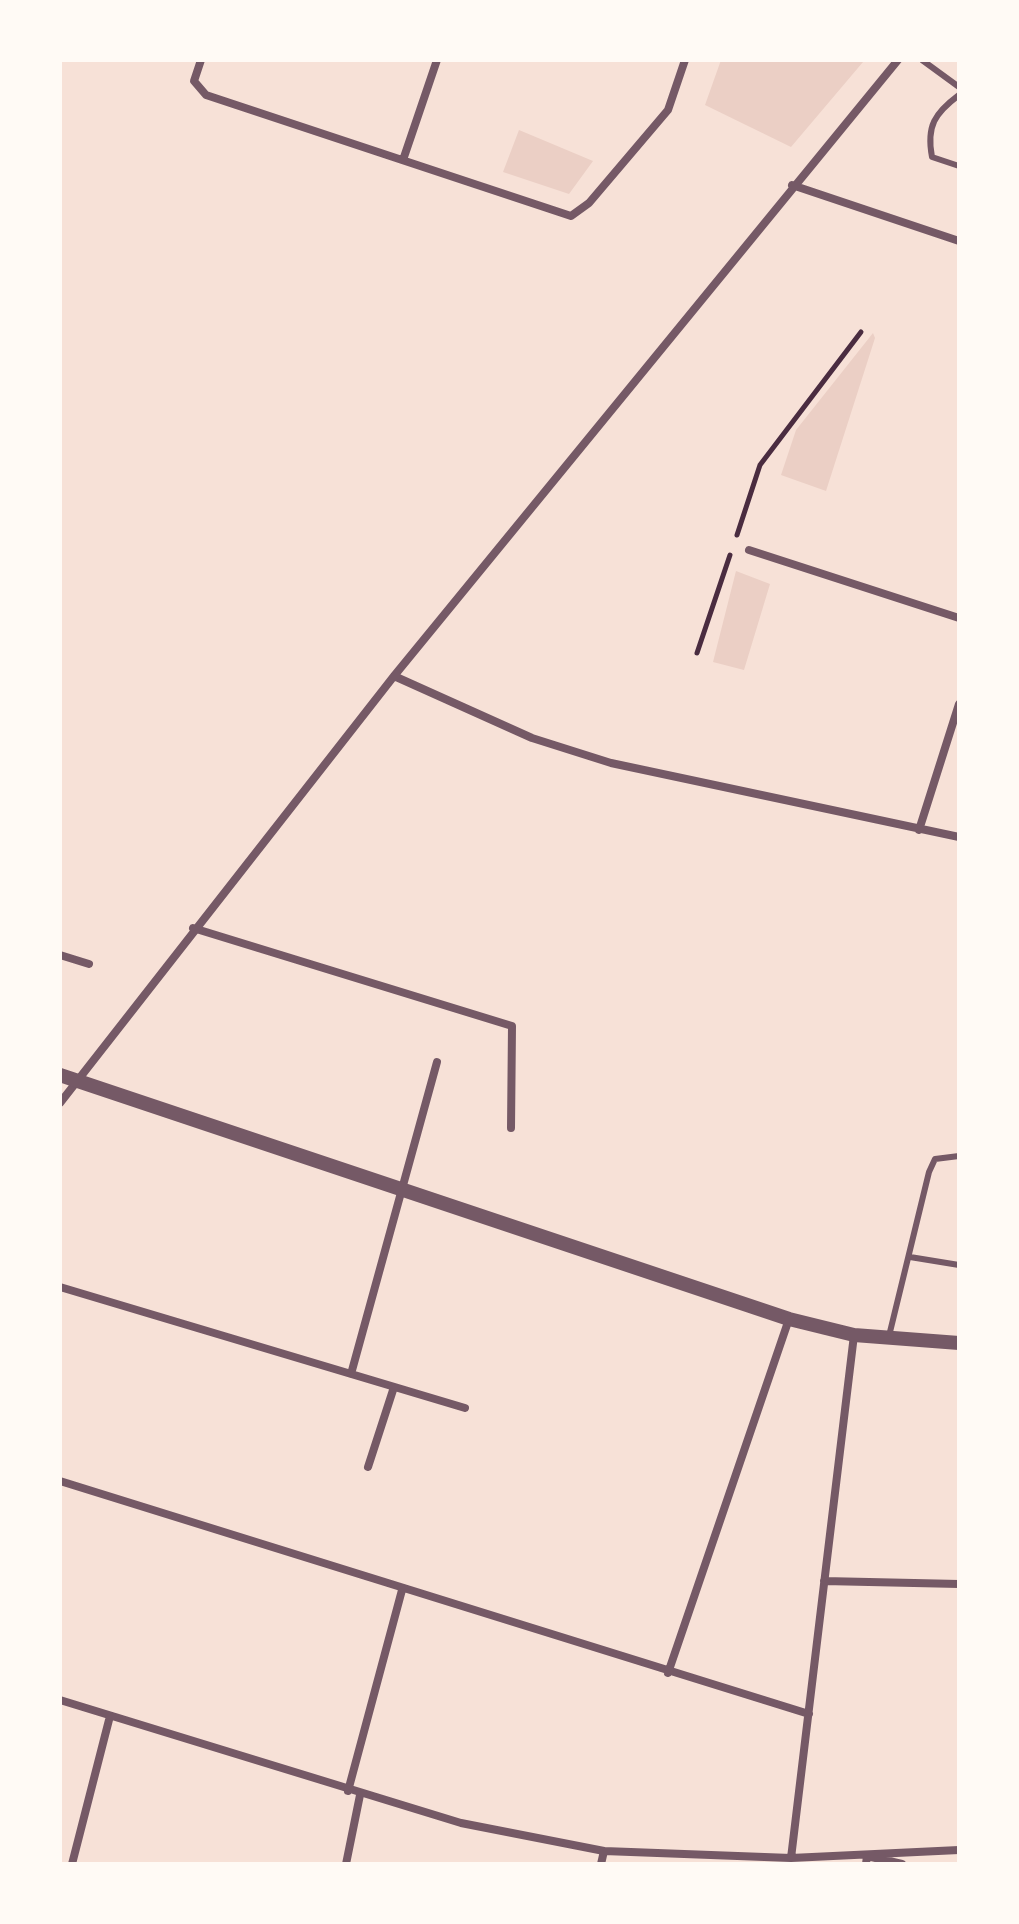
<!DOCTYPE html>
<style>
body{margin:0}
#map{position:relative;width:1019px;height:1924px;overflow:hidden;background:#f7e1d7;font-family:"Asap Condensed",sans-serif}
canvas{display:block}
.frame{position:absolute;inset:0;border:62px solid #fffaf5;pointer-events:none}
</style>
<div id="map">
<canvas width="1019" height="1924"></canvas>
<div class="frame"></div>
</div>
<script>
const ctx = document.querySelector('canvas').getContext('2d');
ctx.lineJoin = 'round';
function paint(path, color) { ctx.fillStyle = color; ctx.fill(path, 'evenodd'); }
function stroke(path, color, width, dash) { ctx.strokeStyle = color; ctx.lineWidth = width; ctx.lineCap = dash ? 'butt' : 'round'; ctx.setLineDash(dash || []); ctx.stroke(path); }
paint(new Path2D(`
 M721,60H856L863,62L791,147L705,105Z
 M519,130L593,161L569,194L503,172Z
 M873,333L875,338L826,491L781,475L796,430Z
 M736,571L770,584L744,670L713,662Z`), '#ebcfc5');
stroke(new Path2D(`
 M737,535L760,465L861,332
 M697,653L730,555`), '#4a2c40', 5);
stroke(new Path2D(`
 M922,60L959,87
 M959,95C935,113 926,126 932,157L959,166
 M910,1257L959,1265
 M889,1336L929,1172L935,1159L959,1156`), '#755966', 6);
stroke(new Path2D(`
 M201,60L194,81L206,95L571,216L589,203L668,110L685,60
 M403,160L437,60
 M792,185L959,241
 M749,550L959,618
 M394,676L532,738L611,763L959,837
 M919,830L959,704
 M193,928L512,1026L511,1128
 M60,955L89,964
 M60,1103L394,676L898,60
 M60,1287L465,1408
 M351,1374L437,1062
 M368,1467L394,1387
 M60,1481L809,1714
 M824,1581L959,1584
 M668,1673L789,1319
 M60,1700L461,1823L604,1851L791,1858L959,1850
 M348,1791L402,1590
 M791,1858L854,1335
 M72,1864L110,1716
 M346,1864L360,1795
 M601,1864L604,1851
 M866,1864L867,1856L902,1864`), '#755966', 8);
stroke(new Path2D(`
 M60,1075L789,1319L854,1335L959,1343`), '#755966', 14);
</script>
